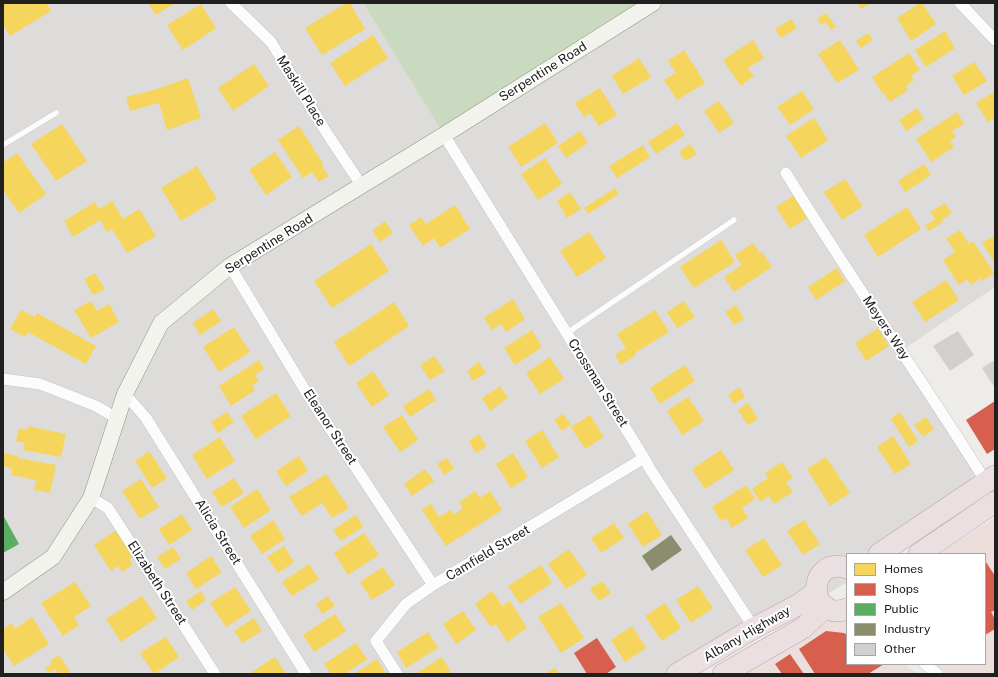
<!DOCTYPE html>
<style>
body{margin:0}
#map{position:relative;width:998px;height:677px;overflow:hidden;background:#eeece9;font-family:"Public Sans",sans-serif}
canvas{display:block}
.frame{position:absolute;inset:0;border:4px solid #202020;pointer-events:none}
.legend{position:absolute;left:846px;top:553px;width:140px;height:112px;box-sizing:border-box;background:#fff;border:1px solid #a6a6a6;margin:0;padding:5px 7px;list-style:none;font-size:12px;color:#202020}
.legend li{display:flex;align-items:center;gap:8px;height:20px}
.legend b{width:20px;border:1px solid #a6a6a6}
</style>
<div id="map">
<canvas width="998" height="677"></canvas>
<div class="frame"></div>
<ul class="legend">
<li><b style="height:11px;background:#f6d55c"></b>Homes</li>
<li><b style="height:11px;background:#d6604d"></b>Shops</li>
<li><b style="height:11px;background:#5aae61"></b>Public</li>
<li><b style="height:11px;background:#8c8c6e"></b>Industry</li>
<li><b style="height:11px;background:#d2d0ce"></b>Other</li>
</ul>
</div>
<script>
const ctx = document.querySelector('canvas').getContext('2d');
ctx.lineJoin = 'round';
function paint(path, color) { ctx.fillStyle = color; ctx.fill(path, 'evenodd'); }
function stroke(path, color, width, dash) { ctx.strokeStyle = color; ctx.lineWidth = width; ctx.lineCap = dash ? 'butt' : 'round'; ctx.setLineDash(dash || []); ctx.stroke(path); }
function write(font, color, halo, rows, align = 'center') {
  ctx.font = font + ' "Public Sans",sans-serif'; ctx.lineWidth = 4; ctx.setLineDash([]); ctx.textBaseline = 'middle'; ctx.strokeStyle = halo; ctx.fillStyle = color; for (const [text, x, y, turn = 0] of rows) {
    ctx.save(); ctx.translate(x, y); ctx.rotate((+turn || 0) * Math.PI / 180); ctx.textAlign = isNaN(turn) ? turn : align; if (halo) ctx.strokeText(text, 0, 0); ctx.fillText(text, 0, 0); ctx.restore();
  }
}
paint(new Path2D(`
 M3,3H363L444,135L655,3H995V287L901,351L994,492L893,554H847V582L698,674H3Z`), '#dddcda');
paint(new Path2D(`
 M995,518V674H947L933,664H985V554H937Z
 M839,615L847,622V664H904L918,674H734Z`), '#ebdedb');
paint(new Path2D(`
 M363,3H653L444,135Z`), '#c9dac0');
paint(new Path2D(`
 M3,3H47L51,11L10,36L3,25Z
 M148,3H175L156,15Z
 M346,3H350L365,29L322,55L305,28Z
 M857,3H871L861,9Z
 M920,3H922L936,24L911,41L897,18Z
 M201,4L216,28L183,50L167,25Z
 M826,13L836,27L831,30L826,22L821,25L817,19Z
 M791,19L797,28L781,38L775,29Z
 M945,31L955,48L926,67L915,50Z
 M868,33L873,40L861,48L856,41Z
 M373,35L388,58L345,86L330,63Z
 M753,40L764,58L748,68L754,76L741,86L723,60Z
 M840,40L859,70L837,83L818,54Z
 M684,50L705,83L677,100L664,80L676,73L668,61Z
 M909,53L920,70L911,76L914,80L906,86L908,90L890,102L884,93L883,94L872,77Z
 M639,58L651,77L623,94L612,76Z
 M974,62L987,81L964,95L952,76Z
 M254,64L269,86L233,111L218,88Z
 M188,78L201,118L167,130L159,103L130,111L126,97L154,90Z
 M600,88L617,115L599,126L590,113L584,117L575,103Z
 M802,91L814,109L790,125L777,107Z
 M995,91V118L988,122L976,103Z
 M719,101L734,123L719,133L704,111Z
 M917,108L924,119L906,131L899,120Z
 M957,112L964,124L952,131L956,137L950,141L954,147L931,162L916,139Z
 M814,118L828,140L801,158L786,136Z
 M545,123L558,143L521,167L508,147Z
 M677,123L685,135L656,154L648,142Z
 M62,124L87,161L56,181L31,144Z
 M299,126L324,165L322,166L329,176L319,182L312,172L303,178L278,140Z
 M580,131L588,143L566,158L558,146Z
 M690,144L697,154L685,161L679,152Z
 M643,145L650,157L617,178L609,166Z
 M275,152L292,177L266,195L249,170Z
 M17,153L46,194L19,213L3,190V163Z
 M545,158L562,184L538,200L521,174Z
 M924,164L931,175L905,192L898,181Z
 M197,166L217,199L181,221L161,188Z
 M845,179L863,206L842,220L824,192Z
 M615,188L619,194L588,214L584,208Z
 M570,192L581,209L567,218L557,201Z
 M796,194L810,216L790,229L776,207Z
 M112,201L123,219L139,209L156,236L127,253L112,229L107,232L100,220L73,237L64,221L95,202L99,209Z
 M945,203L952,213L942,220L943,222L929,231L925,226L935,219L930,212Z
 M455,205L470,229L440,248L434,238L423,246L409,225L421,217L426,224Z
 M907,207L921,229L878,257L864,235Z
 M385,221L393,233L380,242L372,231Z
 M960,230L969,244L973,241L994,273L982,281L981,278L971,285L967,279L959,285L943,260L955,252L946,238Z
 M589,232L606,258L577,277L560,251Z
 M995,235V264L982,243Z
 M721,240L735,262L694,288L680,267Z
 M753,243L760,253L762,252L772,267L734,292L724,277L742,265L735,255Z
 M371,244L389,271L332,308L314,281Z
 M837,268L845,281L816,300L808,287Z
 M95,273L105,289L93,295L84,279Z
 M946,280L959,300L925,322L912,302Z
 M513,299L525,319L506,332L501,324L492,330L484,318Z
 M91,301L97,311L109,304L119,322L91,338L74,310Z
 M684,301L695,317L677,328L667,312Z
 M394,302L409,326L349,366L334,342Z
 M736,305L744,319L734,325L725,312Z
 M213,309L221,321L200,335L193,323Z
 M21,310L35,317L37,313L96,346L86,364L28,332L25,337L10,329Z
 M655,310L669,332L635,353L636,355L621,365L615,355L626,348L617,334Z
 M234,327L250,352L219,372L203,347Z
 M878,328L889,346L866,361L855,343Z
 M532,330L542,347L515,365L504,348Z
 M434,356L445,371L430,380L420,365Z
 M550,357L564,379L540,394L526,373Z
 M259,360L264,369L255,375L259,381L252,385L255,390L231,406L219,386Z
 M479,362L486,373L473,381L467,371Z
 M685,365L695,381L660,404L650,388Z
 M373,371L389,395L372,407L356,383Z
 M500,386L508,398L490,411L482,398Z
 M739,387L745,397L734,404L728,395Z
 M429,389L436,400L410,417L403,406Z
 M276,393L291,416L256,439L241,416Z
 M688,397L704,421L682,435L667,411Z
 M748,403L758,419L748,425L738,410Z
 M227,412L234,422L218,433L211,422Z
 M900,412L918,441L909,447L891,419Z
 M563,414L571,425L562,431L554,420Z
 M402,415L418,440L400,452L383,427Z
 M590,415L604,437L585,449L571,427Z
 M926,417L934,429L923,437L914,425Z
 M28,426L66,434L61,457L23,450L25,443L16,441L19,428L27,430Z
 M542,430L559,457L542,468L525,441Z
 M479,434L487,446L476,453L469,441Z
 M893,436L911,464L895,474L877,447Z
 M220,437L235,461L207,479L192,455Z
 M721,450L734,470L705,489L692,469Z
 M149,451L167,478L152,488L135,461Z
 M3,453L18,456V458L56,465L50,493L34,490L36,480L11,475L12,468L3,466Z
 M513,453L528,477L511,488L496,464Z
 M299,456L308,471L286,486L276,471Z
 M826,457L850,493L830,506L807,469Z
 M447,458L454,468L444,475L437,464Z
 M782,462L793,478L786,482L793,492L774,504L769,496L760,502L752,489L768,478L765,473Z
 M425,469L434,481L412,496L404,484Z
 M326,474L349,508L332,518L322,503L302,516L289,497Z
 M234,478L244,493L222,507L212,492Z
 M141,479L159,507L140,519L122,491Z
 M746,485L755,499L742,508L748,518L732,528L726,518L721,521L712,507Z
 M257,489L271,510L244,528L230,507Z
 M475,491L480,498L490,491L502,510L446,546L422,510L431,504L439,517L451,510L454,515L463,508L459,502Z
 M647,511L662,535L643,547L628,524Z
 M182,514L192,530L169,545L159,529Z
 M356,515L363,527L341,541L333,530Z
 M273,520L285,539L262,554L250,536Z
 M804,520L820,544L803,555L787,531Z
 M614,523L624,538L601,553L591,538Z
 M118,529L135,556L129,559L133,565L122,572L118,566L111,571L94,545Z
 M364,533L379,555L348,575L334,553Z
 M764,538L782,565L763,577L745,550Z
 M284,546L294,562L278,573L267,557Z
 M173,547L181,559L165,569L157,557Z
 M569,549L587,575L566,589L548,564Z
 M211,556L222,572L196,589L186,573Z
 M309,564L319,579L292,596L282,582Z
 M541,565L552,583L520,604L508,586Z
 M383,567L395,585L372,600L360,582Z
 M602,581L611,593L599,601L590,589Z
 M75,582L91,606L74,617L79,625L63,636L41,603Z
 M698,586L713,608L691,623L676,600Z
 M235,587L251,611L226,627L210,603Z
 M201,591L206,600L192,610L186,601Z
 M492,591L502,606L510,601L527,628L507,642L496,624L491,627L475,604Z
 M142,596L157,618L121,642L106,619Z
 M328,596L335,606L322,614L316,604Z
 M561,603L584,638L561,653L538,617Z
 M665,603L681,628L662,641L645,616Z
 M463,611L476,630L456,644L443,624Z
 M335,614L346,631L314,652L303,635Z
 M32,617L49,644L14,666L3,649V629L12,623L15,629Z
 M254,618L262,631L242,643L234,631Z
 M632,626L646,648L625,662L611,640Z
 M428,632L438,648L406,668L397,652Z
 M166,637L179,657L154,674L140,653Z
 M356,643L367,659L345,674H331L324,664Z
 M59,655L70,672L66,674H59L55,669L49,673L45,668L52,664L50,661Z
 M275,657L286,674H253L252,672Z
 M442,657L451,672L448,674H418L417,673Z
 M377,659L386,674H354Z
 M555,668L559,674H545Z`), '#f6d55c');
paint(new Path2D(`
 M995,401V449L987,454L966,420Z
 M986,562L995,576V601L994,602L995,610L991,612L995,619V629L985,635V563Z
 M826,631L844,633L847,635V664H884L868,674H815L799,649Z
 M597,638L616,667L606,674H587L574,653Z
 M790,654L804,674H782L775,664Z`), '#d6604d');
paint(new Path2D(`
 M3,515L19,544L3,553Z`), '#5aae61');
paint(new Path2D(`
 M671,535L682,550L652,571L642,556Z`), '#8c8c6e');
paint(new Path2D(`
 M958,331L974,355L950,371L933,346Z
 M995,360V388L982,368Z`), '#d2d0ce');
const lane = new Path2D(`
 M3,145L56,113
 M567,333L734,220`);
const street = new Path2D(`
 M231,3L271,42L328,135L362,186
 M960,3L995,40
 M444,135L644,458L650,469L754,628
 M786,173C850,278 921,378 986,482
 M230,266L308,395L433,585
 M3,379L40,384L96,406L118,419
 M125,394L146,418L306,674
 M91,498L108,508L215,674
 M925,664L937,674
 M397,674L376,641L406,604L433,585L644,458`);
const secondary = new Path2D(`
 M3,592L53,557L91,498L125,394L161,323L230,266L444,135L653,3`);
const highway = new Path2D(`
 M879,554L995,476
 M919,554L995,502
 M847,568C806,555 807,623 847,609
 M677,674L754,628L798,605L816,592
 M723,674L803,628L826,607`);
stroke(lane, '#c5c4c3', 6);
stroke(street, '#c5c4c3', 12);
stroke(secondary, '#949682', 17);
stroke(highway, '#c1a2aa', 22);
stroke(lane, '#fcfcfc', 5.5);
stroke(street, '#fcfcfc', 11);
stroke(secondary, '#f2f3ec', 16);
stroke(highway, '#eae0e1', 21);
write('13px', '#202020', '#fff', [
 ["Serpentine Road",543,72,-32],
 ["Maskill Place",301,91,58],
 ["Serpentine Road",269,244,-32],
 ["Meyers Way",886,328,56],
 ["Crossman Street",598,383,58],
 ["Eleanor Street",330,427,57],
 ["Alicia Street",218,532,58],
 ["Camfield Street",488,553,-31],
 ["Elizabeth Street",157,583,57],
 ["Albany Highway",747,634,-30]
]);
</script>
